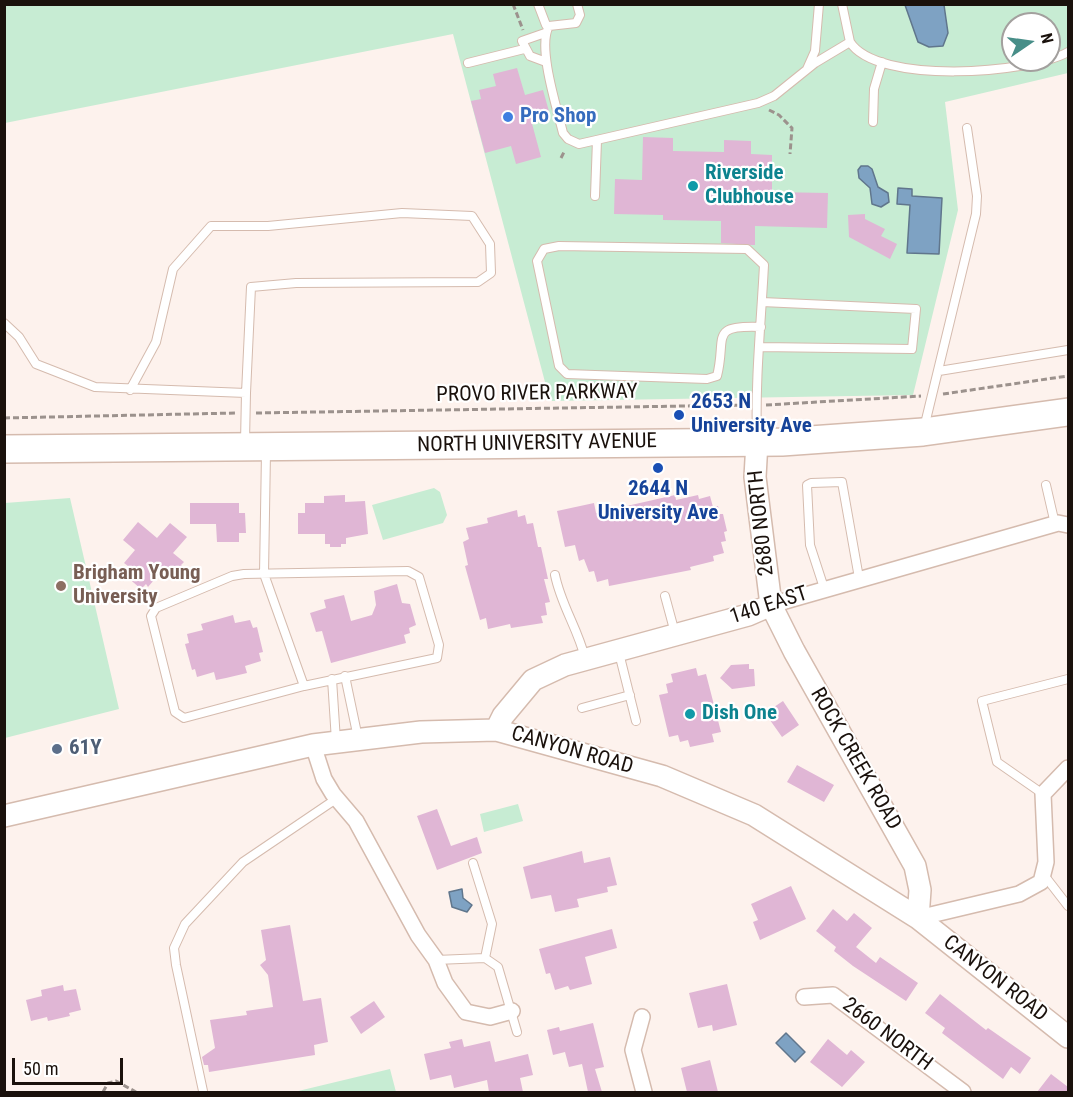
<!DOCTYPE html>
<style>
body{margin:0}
#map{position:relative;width:1073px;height:1097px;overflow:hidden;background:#fdf2ed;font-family:"Roboto Condensed",sans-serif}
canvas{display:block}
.frame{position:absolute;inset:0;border:6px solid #1a110c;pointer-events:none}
.north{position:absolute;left:1001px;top:12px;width:60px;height:60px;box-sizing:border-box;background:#fff;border:2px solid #a3a09e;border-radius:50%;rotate:77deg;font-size:16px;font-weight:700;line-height:24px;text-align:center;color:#1a110c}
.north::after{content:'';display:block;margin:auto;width:21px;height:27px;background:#478e88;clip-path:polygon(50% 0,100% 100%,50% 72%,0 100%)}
.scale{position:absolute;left:12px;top:1058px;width:111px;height:27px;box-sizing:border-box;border:3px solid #1a110c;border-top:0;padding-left:8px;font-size:18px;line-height:21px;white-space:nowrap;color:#1a110c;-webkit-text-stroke:4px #fff;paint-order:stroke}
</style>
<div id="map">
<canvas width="1073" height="1097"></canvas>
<div class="frame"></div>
<div class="north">N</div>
<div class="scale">50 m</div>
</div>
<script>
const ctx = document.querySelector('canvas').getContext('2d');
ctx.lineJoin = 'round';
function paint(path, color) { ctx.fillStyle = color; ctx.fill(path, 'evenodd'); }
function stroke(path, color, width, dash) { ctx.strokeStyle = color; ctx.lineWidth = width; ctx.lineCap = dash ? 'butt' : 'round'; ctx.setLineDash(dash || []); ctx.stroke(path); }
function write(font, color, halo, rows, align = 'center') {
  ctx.font = font + ' "Roboto Condensed",sans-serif'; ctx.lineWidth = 4.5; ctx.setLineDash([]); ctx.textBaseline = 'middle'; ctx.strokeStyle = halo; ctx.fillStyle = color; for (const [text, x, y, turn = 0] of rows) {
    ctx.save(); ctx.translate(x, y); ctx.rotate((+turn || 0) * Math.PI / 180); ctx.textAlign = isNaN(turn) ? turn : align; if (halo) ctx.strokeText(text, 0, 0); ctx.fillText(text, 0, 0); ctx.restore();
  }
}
paint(new Path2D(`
 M4,5H1068V73L945,102L958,210L913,395L550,401L453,34L5,123ZM1013,24H1049V60H1013Z
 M434,488L440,492L447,515L443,523L383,540L372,505Z
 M70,498L119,709L5,738V503Z
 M518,804L523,821L484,832L480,814Z
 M390,1069L396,1092H294Z`), '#c7ecd3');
const water = new Path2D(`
 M905,5H944L948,33L943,46L929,47L918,42Z
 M861,166H868L872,169L878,187L888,193L889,202L881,207L872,204L870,188L859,178L858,170Z
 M898,188L912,189V196L942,198L939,254L907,253L910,205L897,204Z
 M462,889L463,898L472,905L467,912L452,907L449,892Z
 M786,1033L805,1052L795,1062L776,1043Z`);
paint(water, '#7ea2c3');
stroke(water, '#60768c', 1.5);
paint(new Path2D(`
 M517,68L525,95L543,90L550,115L531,120L541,157L516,164L511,146L485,153L471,101L481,99L479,90L496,86L493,74Z
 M643,137L673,138V151L724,152V140L751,141V154L772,155V192L828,193L827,228L755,226V245H752L721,243V221L663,220V215L614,214L615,179L642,180Z
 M865,214V219L885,229L881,236L897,244L890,259L849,237L848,215Z
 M345,495V502L365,501L368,534L346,538V544H341V547H330V544H325V534H298V513H305V503H324V496Z
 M675,495L676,500L698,495L699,499L710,496L713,507L718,506L720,514H723L727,531L724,532L726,541L721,542L724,553L713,556L714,561L690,567L691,570L609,586L608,579L597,582L594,571L589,572L584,559L579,561L575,545L565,547L557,511L594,503L596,513Z
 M190,503H239V513H245L246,533H239V542H217L216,524H190Z
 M517,510L518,517L525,515L527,524L533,523L538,547H541L548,579H544L550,602L545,603L547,615L541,616L543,623L511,628L510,624L488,629L486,618L480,620L465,566L468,565L463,542L469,539L466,528L488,523L487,518Z
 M138,522L157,538L170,523L187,537L173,553L184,562L181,565L185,569L176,579L172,576L168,580L160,573L148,587L146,584L141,589L126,576L132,569L124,563L135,550L123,540Z
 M397,584L402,603L410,604L416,625L409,628L410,633L404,635L406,643L331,663L322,631L316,632L310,613L326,608L324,600L344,595L351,621L372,615L376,605L374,591Z
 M233,615L235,623L250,620L253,628L257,627L263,652L259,653L261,661L245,666L247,673L226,678L216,680L214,672L197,677L195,669L192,670L185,644L189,643L187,634L203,630L201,624Z
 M749,664V669H754L755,686L732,689L720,678L731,665Z
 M696,668L698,676L706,674L721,732L712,734L714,742L690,747L688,740L680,742L678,735L669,737L659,695L668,693L666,684L673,682L671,674Z
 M783,701L799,725L782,737L765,713Z
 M797,765L834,785L824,802L787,782Z
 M437,809L451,846L477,837L482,853L437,870L417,816Z
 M582,851L584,863L610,857L617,885L607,887L608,892L577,899L579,907L555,912L551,895L531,899L523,867Z
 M791,886L806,919L760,940L753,922L758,920L751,904Z
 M833,909L847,921L854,913L872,928L856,947L876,963L880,957L918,983L906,1001L853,966L834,951L836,947L816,931Z
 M290,925L303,1001L321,998L328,1042L314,1045L315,1055L209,1072L208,1065H204L202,1057L215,1048L210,1020L247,1015L246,1011L273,1007L268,975L260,965L266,960L261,930Z
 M612,929L617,948L585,957L592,984L570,990L568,986L555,990L550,973L546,974L539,949Z
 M727,984L737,1025L713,1031L712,1025L698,1028L689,993Z
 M63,985L64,991L76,989L81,1010L69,1013L70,1016L48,1021L47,1017L31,1021L26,1000L42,996L41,990Z
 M940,994L986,1030L988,1028L1031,1058L1020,1074L1011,1067L1003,1079L942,1033L945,1028L925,1013Z
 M374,1001L385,1017L361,1034L350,1017Z
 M593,1023L604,1067L595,1069L602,1092H588L582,1064L569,1067L565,1052L553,1055L547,1030L559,1027L560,1031Z
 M462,1039L464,1047L490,1041L495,1062L528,1054L533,1075L520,1078L523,1092H489L487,1080L454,1088L451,1075L430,1080L424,1054L451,1048L449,1042Z
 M828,1039L847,1055L851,1050L865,1062L842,1087L810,1062Z
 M710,1060L718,1092H687L681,1068Z
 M1051,1074L1068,1087V1092H1037Z`), '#e0b6d5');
const lane = new Path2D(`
 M538,4L546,25L549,26
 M577,4L580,15L576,23L549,26C537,47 557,108 563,133L568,139L579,144L758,103L774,96L815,63L850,42C877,85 1029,74 1068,52
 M842,4L850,42
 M545,33L522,41L530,56L546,62
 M468,63L524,49
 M807,69L815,51L819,4
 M873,122L874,89L882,62
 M595,196L597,140
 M4,323L19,337L36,364L95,387L246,393L251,287L296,283L478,282L491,273L490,244L472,216L402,213L268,226H211L173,269L156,342L130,390
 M760,347L912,349L916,309L762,302
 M939,371L1068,350
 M924,428L976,214L977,196L967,128
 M757,438C755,380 761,323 764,265L747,249L559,246L544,249L537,261L559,366L567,374L707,379L717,376C727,337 708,325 761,327
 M245,442L246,393
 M266,452L264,574L304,686
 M1046,485L1055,524
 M408,571L419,577L439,645L437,658L304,686L184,718L175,712L151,616L156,608L232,576L244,574Z
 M555,575C561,605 578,629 585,658
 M824,588L810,545L807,485L811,483L842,482L859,578
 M665,596L675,633
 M619,653L636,721
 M345,676L358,738
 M332,679L336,741
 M582,708L630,695
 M1043,794L997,762L982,701L1068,679
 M473,863L492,924L485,958L498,967L517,1032
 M1044,875L1068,906
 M436,960L485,958
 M203,1091L176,965L174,948L185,924L243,862L336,799`);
const street = new Path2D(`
 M771,605L1058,523L1068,525
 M313,745L324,779L333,794L356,821L418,935L436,960L445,983L466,1012L490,1017L512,1011
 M918,918L1019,894L1041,882L1046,862L1043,794L1068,768
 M804,997L833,995L963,1092
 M642,1017L633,1050L644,1092`);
const secondary = new Path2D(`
 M757,442L755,477L771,605L794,651L915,866L920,890L918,918
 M496,730L503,716L533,680L565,665L748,615L771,605
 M4,816L313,745L421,732L496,730L662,776L754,815L918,918L1068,1037`);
const highway = new Path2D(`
 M4,449L782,442L923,432L1068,412`);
stroke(lane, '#d5bbae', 10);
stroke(street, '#d5bbae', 18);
stroke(secondary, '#d5bbae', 24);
stroke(highway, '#d5bbae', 30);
stroke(new Path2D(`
 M513,4L523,30
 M769,110L779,115L792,128L790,154
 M561,158L565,150
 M943,394L1068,376
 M766,405L921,396
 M256,413L747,405
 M4,418L235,413
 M103,1092L108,1083L116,1081L136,1092`), '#9c928d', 3, [6, 3]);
stroke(lane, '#fff', 8);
stroke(street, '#fff', 15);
stroke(secondary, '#fff', 21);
stroke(highway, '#fff', 27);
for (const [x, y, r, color] of [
 [508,117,6,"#3f7fe0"],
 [693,186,6,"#0f9aa8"],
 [679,415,6,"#1a4fb4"],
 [658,468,6,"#1a4fb4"],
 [61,586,6,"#8d6e63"],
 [690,714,6,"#0f9aa8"],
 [57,749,6,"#5c6f8a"]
]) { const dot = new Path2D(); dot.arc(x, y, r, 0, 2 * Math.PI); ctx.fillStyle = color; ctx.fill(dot); stroke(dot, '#fff', 2); }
write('bold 21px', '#366cbe', '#fff', [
 ["Pro Shop",520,117]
], 'left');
write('bold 21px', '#0d838f', '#fff', [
 ["Riverside",705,174],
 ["Clubhouse",705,198],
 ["Dish One",702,714]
], 'left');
write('21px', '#1a110c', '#fff', [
 ["PROVO RIVER PARKWAY",537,394,-1],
 ["NORTH UNIVERSITY AVENUE",537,444,-1],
 ["2680 NORTH",762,523,-96],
 ["140 EAST",769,606,-18],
 ["CANYON ROAD",572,751,16],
 ["ROCK CREEK ROAD",855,759,60],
 ["CANYON ROAD",995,979,38],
 ["2660 NORTH",887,1035,37]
]);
write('bold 21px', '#164399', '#fff', [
 ["2653 N",691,403],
 ["University Ave",691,427],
 ["2644 N",658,490,"center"],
 ["University Ave",658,514,"center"]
], 'left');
write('bold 21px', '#785e54', '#fff', [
 ["Brigham Young",73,574],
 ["University",73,598]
], 'left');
write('bold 21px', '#4e5e75', '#fff', [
 ["61Y",69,749]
], 'left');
</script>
